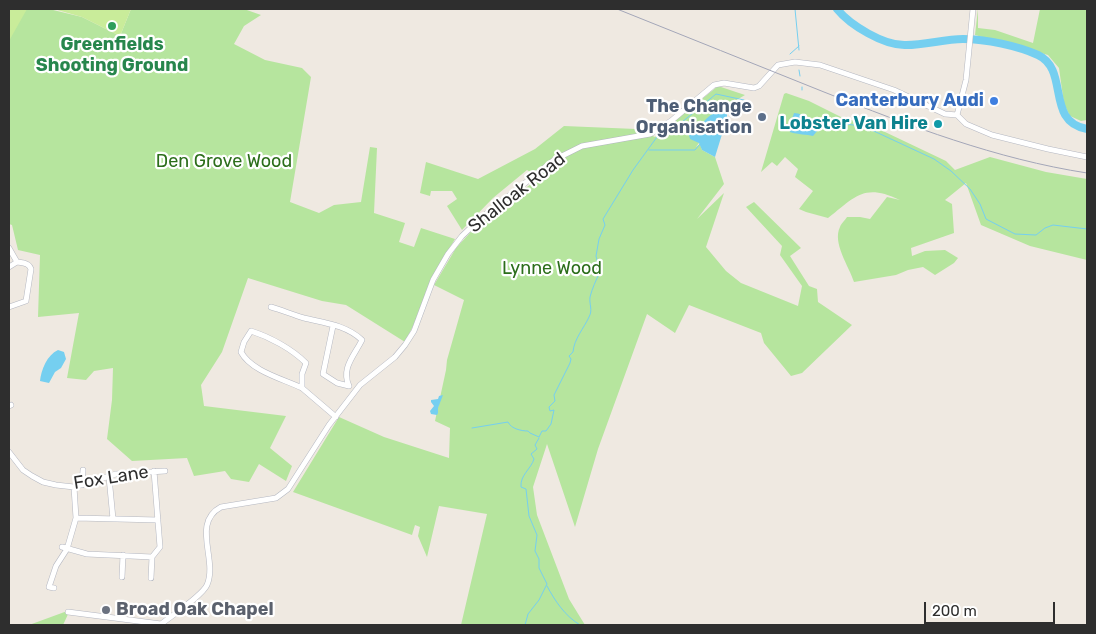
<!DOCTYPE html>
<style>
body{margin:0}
#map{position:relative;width:1096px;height:634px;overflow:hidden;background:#efe9e1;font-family:Rubik,sans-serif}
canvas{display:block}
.frame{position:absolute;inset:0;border:10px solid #2e2e2e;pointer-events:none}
.scale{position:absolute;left:924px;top:602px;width:131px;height:22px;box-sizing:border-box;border:2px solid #2e2e2e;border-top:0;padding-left:6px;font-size:15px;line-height:18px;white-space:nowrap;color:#2e2e2e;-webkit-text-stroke:4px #fff;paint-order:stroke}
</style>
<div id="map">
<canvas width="1096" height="634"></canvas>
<div class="frame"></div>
<div class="scale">200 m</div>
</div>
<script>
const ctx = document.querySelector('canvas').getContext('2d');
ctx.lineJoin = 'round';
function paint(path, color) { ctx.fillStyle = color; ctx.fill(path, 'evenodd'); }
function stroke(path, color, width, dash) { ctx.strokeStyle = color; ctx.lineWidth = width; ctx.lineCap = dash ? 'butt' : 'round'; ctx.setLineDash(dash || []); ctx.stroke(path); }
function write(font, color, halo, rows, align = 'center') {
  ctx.font = font + ' Rubik,sans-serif'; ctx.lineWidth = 4.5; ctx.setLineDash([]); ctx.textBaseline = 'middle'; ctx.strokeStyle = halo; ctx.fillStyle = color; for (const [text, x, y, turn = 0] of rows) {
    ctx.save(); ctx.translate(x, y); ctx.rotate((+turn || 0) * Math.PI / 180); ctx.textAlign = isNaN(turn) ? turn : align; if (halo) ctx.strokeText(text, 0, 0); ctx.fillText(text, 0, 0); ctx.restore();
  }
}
paint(new Path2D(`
 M12,9H49L82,17L120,36L131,9H244L261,15L244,26L234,44L265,60L302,68L311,77L290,202L319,213L334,205L361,202L370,147L377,148L374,213L405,223L399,242L414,247L421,228L455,239L430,281L414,324L405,342L346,305L322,301L248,278L222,352L201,385L204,406L286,416L270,448L292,466L286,481L259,464L249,482L231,479L225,471L194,476L187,458L132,461L107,439L112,400L113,368L94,371L86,380L67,378L79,313L38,317L40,255L18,250L12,225L9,224V14Z
 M978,9V28L995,30L1033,43L1040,9H1087V120L1081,121L1070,116L1064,104L1059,68L1048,55L975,35Z
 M718,86L745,95L718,111L697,128L699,143L696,147L700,144L702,150L715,157L724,184L697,219L724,193L706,247L726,271L741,283L798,306L802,286L780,255L782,246L746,207L754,202L801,248L790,256L809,286L817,289L818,302L852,325L802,373L791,376L764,343L761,333L689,305L675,333L647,314L598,449L575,527L547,444L533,487L537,515L569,599L585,625H461L487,514L439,506L427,557L418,536L420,527L415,525L412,535L293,492L339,417L384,437L449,458L450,428L435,421L446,370L447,360L464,300L434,285L456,248L480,222L539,178L527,170L493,198L462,230L447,206L457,199L452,191H431L430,196L420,193L426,162L478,179L535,149L564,126L636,129L655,137Z
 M786,93L809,101L845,119L864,122L946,161L955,170L990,157L1046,172L1087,179V260L1030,246L981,225L966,183L945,200L952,204L954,233L911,248L912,256L925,251L945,250L958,258L954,263L935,275L923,267L908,270L896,275L854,282C849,266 832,243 840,227C841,224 845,220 847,217H860L870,219L887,197L900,200C864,183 856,196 828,218L806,212L799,209L813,191L795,177L798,169L785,157L777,166L772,162L761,172L784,94Z
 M70,610L63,625H29Z`), '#b6e59e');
paint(new Path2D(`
 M9,9H27L9,41Z
 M54,9H131L120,36L82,17Z`), '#c9ec9a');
paint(new Path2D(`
 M723,111L727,114V118L715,157L702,150L699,143L690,139L689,135C701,129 707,111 723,111Z
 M794,113C805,114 813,120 818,130L813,136C807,134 798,135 790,132L789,128Z
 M58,350L64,352L66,359L61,368L55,372L49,383L40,381C41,370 47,355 58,350Z
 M443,395L438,408V413L437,415L431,414L430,411L434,406L431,402V400L438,399L439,396Z`), '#75cff0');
stroke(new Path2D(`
 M795,9L799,50
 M790,54L799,46
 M799,70L800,76
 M802,87V90
 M818,129L844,124L863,126L934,159L951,171L970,189L980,204L986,219L1015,234L1036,235L1045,228L1053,225L1087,229
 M663,135L670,132L716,94L744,100
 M649,150H695L700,144
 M472,428L508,422C511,429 522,431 528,431L530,433L539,437L542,431H546L551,424L554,410L550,411L549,407L555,401L554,395L570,363L571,359L569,356L573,352C574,339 584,328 589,317C593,310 589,304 590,297C592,289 596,280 600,272L596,256L599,239L605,225L603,219L633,170L657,137
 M547,586C555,601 565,616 580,625
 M525,625L528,614L539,600L547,584L539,568V559L535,551L537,535L529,516L526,489L521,487C520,475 531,469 534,459L531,454L537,449L535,445L539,438`), '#75cff0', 1);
stroke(new Path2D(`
 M837,9C850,25 884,46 906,45C926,45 944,39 963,39C986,39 1018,46 1038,55C1070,70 1045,122 1087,129`), '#75cff0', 8);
const minor = new Path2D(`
 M957,115L966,80L973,9
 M9,248L17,262
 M9,267L17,262
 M9,307L26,301L31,269C29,263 24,263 17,262
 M271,307C282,310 293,315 304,318C325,323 346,325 362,340C354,356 341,368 349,386L337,383L323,374L333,326
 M251,331C270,337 292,349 306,363L302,374V388C283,379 251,371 241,352L244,342Z
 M302,388L336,417
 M9,406L11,405
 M9,452L23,470L32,476L43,482L56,485L74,487L116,474L165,471
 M109,477L113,519
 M82,485L83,470
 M76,518L158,520
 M62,547L87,554L152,557L160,547L154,471
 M122,577L123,555
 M151,578L152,557
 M54,588L49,587L56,566L67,549L76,518L74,487
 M68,612L161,624
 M160,625C171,616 202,596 207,585C218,560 191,523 221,507L276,498L288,489L329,425L360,385L395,357L405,345L414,331L433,280L448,254L462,236L481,218L554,160L582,146L650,134L671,121L714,85L724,83L754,88L759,86L778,65L795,62L820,65L894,90L945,114L957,115L966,124L992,135L1048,149L1087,157`);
stroke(minor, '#b4b7c1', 6);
stroke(minor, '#fff', 5);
stroke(new Path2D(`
 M617,9C686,37 755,64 824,92C910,126 996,159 1087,173`), '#a3a6b8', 1);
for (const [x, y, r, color] of [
 [112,26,5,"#2e9e5b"],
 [994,101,5,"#3f7fe0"],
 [762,117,5,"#5c6f8a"],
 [938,124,5,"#0f9aa8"],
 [106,610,5,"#6b7280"]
]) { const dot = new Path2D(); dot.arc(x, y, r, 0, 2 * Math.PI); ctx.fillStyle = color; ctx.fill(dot); stroke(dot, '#fff', 2); }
write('bold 18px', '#27864d', '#fff', [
 ["Greenfields",112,45],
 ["Shooting Ground",112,66]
]);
write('bold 18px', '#366cbe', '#fff', [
 ["Canterbury Audi",984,101]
], 'right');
write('bold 18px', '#4e5e75', '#fff', [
 ["The Change",752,107],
 ["Organisation",752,128]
], 'right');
write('bold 18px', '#0d838f', '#fff', [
 ["Lobster Van Hire",928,124]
], 'right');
write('18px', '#2c6e1b', '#fff', [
 ["Den Grove Wood",224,162],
 ["Lynne Wood",552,269]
]);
write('18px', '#2e2e2e', '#fff', [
 ["Shalloak Road",517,193,-38],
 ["Fox Lane",111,478,-9]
]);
write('bold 18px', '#5b616d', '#fff', [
 ["Broad Oak Chapel",116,610]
], 'left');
</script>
